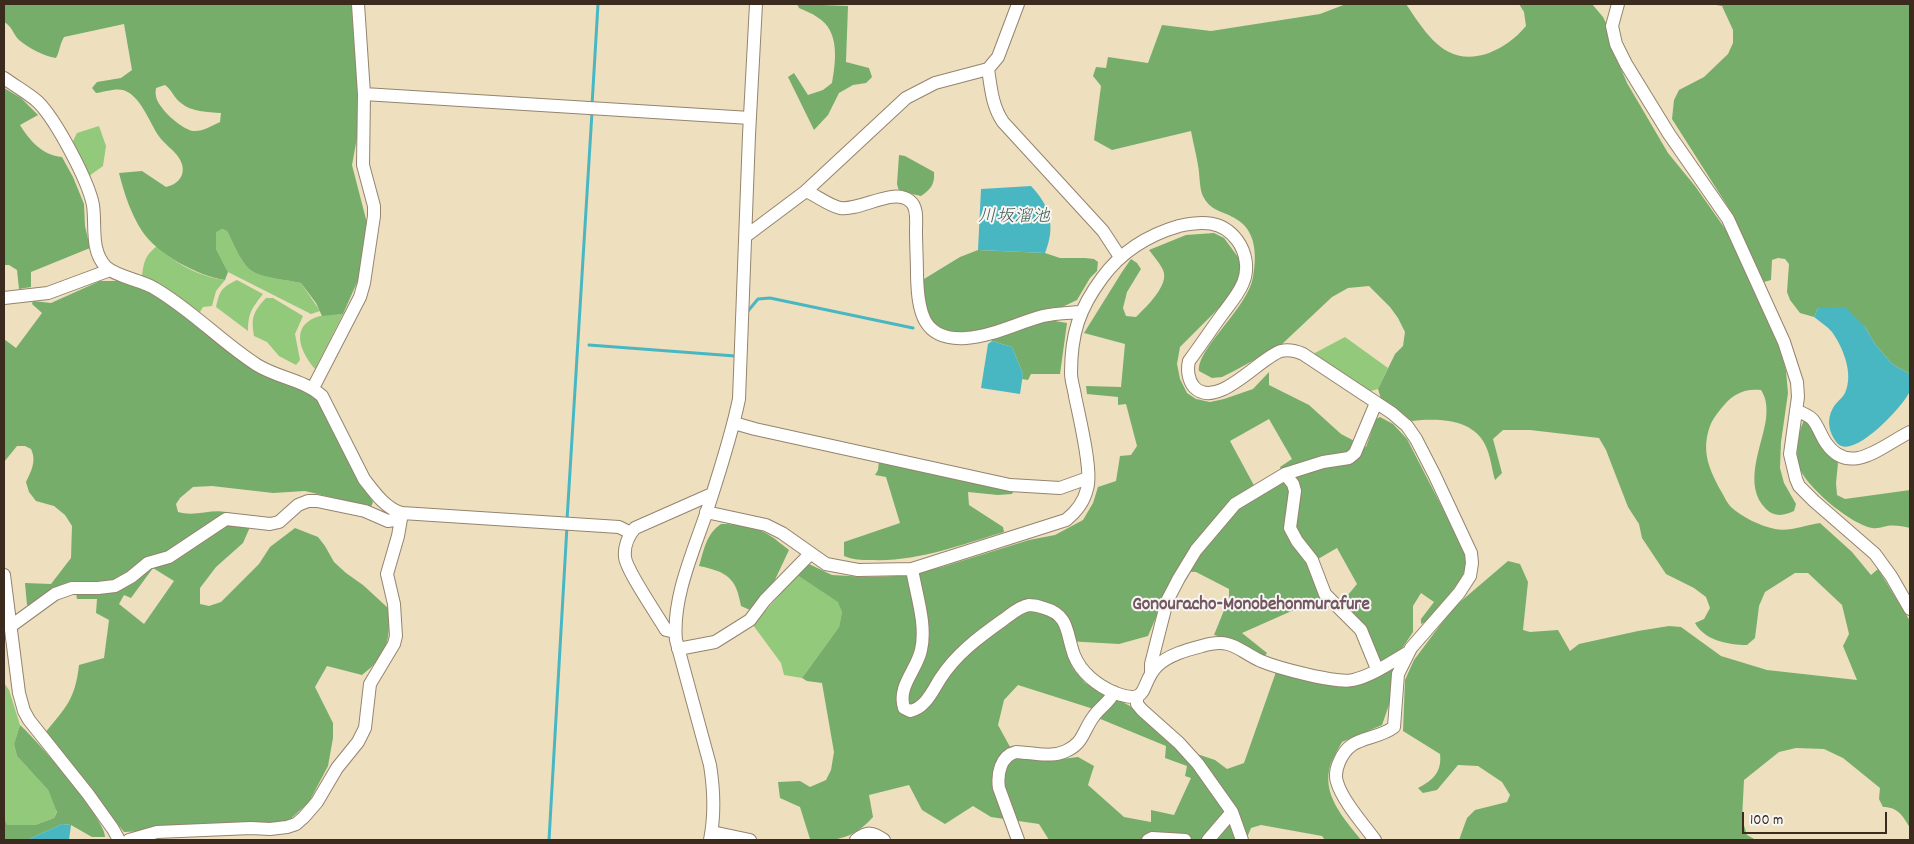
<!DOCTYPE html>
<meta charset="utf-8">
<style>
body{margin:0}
#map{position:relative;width:1914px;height:844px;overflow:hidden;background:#eedfbf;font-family:Dekko,sans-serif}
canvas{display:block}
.frame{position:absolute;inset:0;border:5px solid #3b2a1e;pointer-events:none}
.scale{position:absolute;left:1742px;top:812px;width:145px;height:22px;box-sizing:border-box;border:2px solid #3b2a1e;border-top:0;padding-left:6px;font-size:15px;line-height:18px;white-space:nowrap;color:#3b2a1e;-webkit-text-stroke:4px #f6f6f2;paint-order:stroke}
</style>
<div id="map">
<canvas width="1914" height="844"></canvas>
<div class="frame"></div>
<div class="scale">100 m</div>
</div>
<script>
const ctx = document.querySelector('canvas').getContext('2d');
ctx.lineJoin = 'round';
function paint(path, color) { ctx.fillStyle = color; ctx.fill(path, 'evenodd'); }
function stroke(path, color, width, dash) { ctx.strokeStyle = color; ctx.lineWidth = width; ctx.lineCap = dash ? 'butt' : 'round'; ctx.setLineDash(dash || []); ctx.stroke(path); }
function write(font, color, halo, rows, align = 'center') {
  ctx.font = font + ' Dekko,"Klee One",sans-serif'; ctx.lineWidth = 4; ctx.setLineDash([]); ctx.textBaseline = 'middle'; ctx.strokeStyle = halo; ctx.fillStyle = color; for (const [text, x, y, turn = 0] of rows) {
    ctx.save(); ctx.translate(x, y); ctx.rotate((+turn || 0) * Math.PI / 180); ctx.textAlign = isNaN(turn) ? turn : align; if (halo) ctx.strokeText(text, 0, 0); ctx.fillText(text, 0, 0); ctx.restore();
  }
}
paint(new Path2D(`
 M99,126L106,146L103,166L89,176L73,141L77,133Z
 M222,229L227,231C233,242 241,264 252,271C263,278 288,280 301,283L320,311L311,314L228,272L216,249V231Z
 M157,246C174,263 200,277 225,280L216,291L212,306L203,307L200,312L142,276C144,261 145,256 157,246Z
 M237,280L263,294C252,308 248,313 248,331L216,307C220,290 222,287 237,280Z
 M266,298H273L303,316L295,334L300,360L296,365L279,356L267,342L254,336C251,317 253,312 266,298Z
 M343,314L315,369C303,355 290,331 312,319C321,314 333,315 343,314Z
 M1345,337L1388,368L1378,389L1367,392L1313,354Z
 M797,575L839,602L842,612L839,627L802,678L784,675L781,663L753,625Z
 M4,683L9,690L20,725L14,744L17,756L48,790L57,811L54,818L35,825H6L4,819Z`), '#93c97b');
paint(new Path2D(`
 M4,4H354L358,102L357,138L352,165L368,227L359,278L343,314L322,316L316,303L301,283C288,280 262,278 252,271C241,264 233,242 227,231L222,229L216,232V249L228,272L225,280C198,276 157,254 142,231C131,214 124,193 119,173L142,171L166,187C180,184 188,172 179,158C174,150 164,144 158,135C149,121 140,95 123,90C116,88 103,92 96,93L92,88L97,82L121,78L132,70L124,24L64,37C59,46 60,51 56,58C43,56 29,48 19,40C13,34 12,26 4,22ZM165,85C172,90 174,98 181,103C191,112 208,112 221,113L220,122C211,126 202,132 193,131C181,129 157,107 156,96C155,93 156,90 156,88Z
 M797,4L848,6L846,62L869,68L872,77L866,83L853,85L839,93L828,115L814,130L788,77L794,73L808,95L823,90L832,83C836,61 840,30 817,17C812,13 805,11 799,8Z
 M1346,4H1406C1427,35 1446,68 1489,53C1504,47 1516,38 1526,26L1524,12L1519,4H1592L1603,17L1608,27V38L1627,83L1668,153L1695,186L1726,230L1777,338L1786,371L1788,393L1781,442L1780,468L1784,483L1796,504L1794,511C1784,516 1774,517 1766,509C1742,485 1762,447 1766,419C1767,409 1767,399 1761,390C1743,388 1731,395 1720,410C1716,415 1712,420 1710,426C1701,451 1709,469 1721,491C1724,496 1727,503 1731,507C1742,517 1760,526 1775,529C1789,532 1806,525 1820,523L1852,552L1871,575L1878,569L1910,621V828C1903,816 1898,807 1883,807L1879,799L1880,788L1843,758L1824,749L1796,748L1779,752L1744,780L1742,819L1747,835L1756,840H1459L1467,818L1475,810L1507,802L1510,795L1502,782L1478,766L1458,765L1437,790L1423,793L1418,788C1434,780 1442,771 1440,754L1403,731L1405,680L1414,660L1453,608L1508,561L1520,564L1528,582L1523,630L1530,632L1558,630L1570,651L1579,644L1638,631L1669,626L1681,627L1721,656L1767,670L1857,680L1843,646L1849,634L1842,605L1808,573H1795L1765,592L1759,606L1755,638L1747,645C1728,645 1704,640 1695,623L1704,619L1710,608L1706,597L1694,588L1666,574L1642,538L1639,524L1628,507L1606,450L1599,438L1530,430H1503L1493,439L1502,473L1495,480C1492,470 1491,459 1487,449C1476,419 1440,418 1412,421L1381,399L1378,389L1395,354L1403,346L1405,332L1398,318L1390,307L1369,286L1348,288L1332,297L1280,346L1234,371L1222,377L1212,378L1199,371C1197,348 1248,308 1253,277C1257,255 1256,230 1236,219C1224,211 1212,212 1204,198C1199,190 1200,175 1198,165C1196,153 1193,142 1191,131L1112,150L1094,140L1101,86L1093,76L1096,67L1106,68L1108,57L1148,63L1162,25L1211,31L1320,14Z
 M1710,4H1910V374L1892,364L1875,344L1865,327L1818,308L1814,317L1800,313L1790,300L1787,292L1789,264L1785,259L1778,258L1772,260L1771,280L1764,282L1730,210L1672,119L1674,100L1679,90L1704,77L1728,54L1733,43V30L1722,6Z
 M4,88L21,98L38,115L20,125C30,141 42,155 62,157L73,177L84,204L85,226L90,248L31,272V287L19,289L17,270L9,265H4Z
 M899,155L905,156L934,172C935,184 931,189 921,196L899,191L897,184Z
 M1214,233L1224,238L1238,257L1241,269L1239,281L1224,303L1180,347L1177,364L1180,379L1187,393L1196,399L1210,402L1224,399L1253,389L1269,372V385L1309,405L1341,434L1366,447L1376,419L1380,417L1393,424L1407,439L1465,552V570L1461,579L1430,620L1421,624V619L1434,602L1421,593L1413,606V632L1401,650L1392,669L1390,702L1382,725L1342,742C1338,749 1334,756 1331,763C1320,794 1344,818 1361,840H1325L1322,836L1261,825L1251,828L1246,840H1049L1039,824L991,817L973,806L945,824L922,810L909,785L869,795L873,817C855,837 837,843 810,839L800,807L780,798L778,782L800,781L810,787L826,780L831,770L834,752L822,683L807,681L802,678L839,627L842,612L838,602L797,575L809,564L832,575L867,577L897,576L942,567L1029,540L1055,535L1083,520L1093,503L1098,487L1116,481L1120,456L1131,455L1137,446L1126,404L1118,405V397L1087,394L1086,386L1121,387L1125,344L1084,333L1122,272L1131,259L1137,263L1141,269L1127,292L1123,308L1126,316L1136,317C1145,308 1170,285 1163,270C1160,263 1154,257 1149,250L1186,235ZM1269,419L1292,459L1280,467L1284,480L1257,491L1230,441ZM1337,548L1357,584L1343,601L1365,627L1373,677L1276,672L1244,763L1227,769L1215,760L1179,748L1134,708L1085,683L1072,667L1066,641L1119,644L1148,636L1176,571L1196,572L1229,589V598L1214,635L1237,641L1264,657L1267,653L1242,633L1330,594L1318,559ZM1018,685L1103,712L1098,718L1166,746L1165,758L1187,766L1185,776L1191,778L1174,815L1151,810V822L1124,817L1088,785L1094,766L1078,757L1062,759L1017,757L1009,745L998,725L1004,700Z
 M978,250L1045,253L1060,258H1085L1094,259L1098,262L1097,271L1090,278L1077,300L1056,310L1055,321L1067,323L1060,374H1031L1028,380L1022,379L1023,374L1012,347L992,341L985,331C976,331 966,333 957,333C927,332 921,303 924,279L960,257Z
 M100,281H118L140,286L309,392L318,399L373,502L371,507L305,491L273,493L212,486L193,487L180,498L176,504L178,512C195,517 210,509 226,512C235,513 242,524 250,527L243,543L216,567L200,588V604L209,606L221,602L259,564L270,547L295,528L318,537L325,546L334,562L346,573L363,585L388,608C391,639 388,655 362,675L327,666L315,687L333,723V738L328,766L309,802L284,825L124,832L45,733C66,707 75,700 79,665L104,658L109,620L96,613L97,599H77L74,581L67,583L31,608L27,605L25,583L51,584L71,558L72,526L65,515L54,506L36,501L29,492L26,482C31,471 37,461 31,449L25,446H17L4,462V339L16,348L42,313L32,304L33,301L51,303ZM153,568L174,581L144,624L119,604L124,595L131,598Z
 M1804,420L1809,422L1821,444L1838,463L1836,483L1837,495L1845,499L1910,490V528C1902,526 1895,525 1887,526C1882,527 1877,529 1872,528C1851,524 1813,492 1802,473C1794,459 1797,435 1804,420Z
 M879,460L1013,492L1012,494L998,495L968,492L969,505L1003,527L1004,532C960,545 917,562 871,560C861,560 853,560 844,556V542L900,523L886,477L875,475L878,470Z
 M721,524C737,524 756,526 769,535C776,539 782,545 789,550L773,584L750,610L741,606C736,577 727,572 699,566C704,550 706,534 721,524Z
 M20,725C36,739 107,821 105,837H92L71,825L62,824L27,840H4V819L7,825H35L54,818L57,812L48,790L17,756L14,744Z`), '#76ad6b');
paint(new Path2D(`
 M1031,186C1050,206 1056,226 1045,253L978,250L981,189Z
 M1845,307L1865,327L1875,344L1892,364L1910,374C1910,380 1912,388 1909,393C1902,407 1853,461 1837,443C1829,433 1826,420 1833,408C1836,402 1842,399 1845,393C1854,374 1843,347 1832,332C1827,326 1820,322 1814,317L1818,308Z
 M992,341L1012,347L1023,374L1020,394L981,388L988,344Z
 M62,824L71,825L69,840H27Z`), '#49b7c2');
stroke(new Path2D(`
 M592,105L598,4
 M748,311L758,299L770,298L913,328
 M589,345L735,356
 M567,520L592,112
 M549,840L567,526`), '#49b7c2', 3);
const minor = new Path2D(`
 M1618,4L1612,26L1616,44L1626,64L1669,134L1728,219L1784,342L1797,382L1798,397L1790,454L1796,479L1799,486L1814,501L1875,554L1891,576L1910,609
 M988,69C991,88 992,106 1003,122L1103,231L1120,257
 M4,78C15,86 28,93 38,102C56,120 88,180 93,205C96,226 90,250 106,267C117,277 141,280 154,288C192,310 221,342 257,365C278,378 304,380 322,396L364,479C374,492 386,509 402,513L619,527L631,533
 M364,94L750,118
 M806,191C817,196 828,205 840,208C861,211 893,187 910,201C918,207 916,221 916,230C916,245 917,260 917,275C918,311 922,341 966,338C993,336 1017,323 1043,316C1055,313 1068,313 1080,312
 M746,236L806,191L906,98L935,83L988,69L998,57L1018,4
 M4,298L48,293L110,270
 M313,388L360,297L364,283L374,216V206L363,165L364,94L358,4
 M1796,410C1801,413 1809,415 1813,420C1818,426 1821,436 1826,443C1850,478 1883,445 1910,432
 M734,423L755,429L1010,485L1060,488L1088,478
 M1285,474L1293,484L1295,491L1290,528L1297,541L1312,560L1325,594L1361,630L1377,669
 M706,512L766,525L782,533L826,564L858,570L912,569L1066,520C1076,512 1084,502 1087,489C1093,472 1079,416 1075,396C1074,388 1071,381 1071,373C1071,334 1079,309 1102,278C1121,252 1148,235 1179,226C1202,221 1222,220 1237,240C1246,252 1249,269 1243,283C1239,293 1231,303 1224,312C1212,328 1201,345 1189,361C1187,369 1188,380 1194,387C1217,411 1260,357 1281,351C1289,349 1296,351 1303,354L1392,413L1407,426L1416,439L1434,474L1471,553L1472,563L1470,576L1459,593L1411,648L1398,674L1394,727C1381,737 1364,737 1352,745C1342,752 1333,770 1337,782C1342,800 1364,825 1375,840
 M912,569C916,594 927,625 921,650C917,670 897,686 904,708L910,711C925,708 932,692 940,679C956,654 979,637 1003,620C1010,615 1020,606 1029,605C1034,605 1039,606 1044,608C1070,615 1066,634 1074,655C1081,673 1098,686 1115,693C1151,706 1139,684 1157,666C1168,655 1187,650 1202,646C1232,637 1237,650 1261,661C1278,668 1337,684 1353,680C1372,676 1391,662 1407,653
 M4,575L19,693L24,711L29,720L88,794L113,829L119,840
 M11,626L55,594L72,588H98L115,586L131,577L148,563L169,557L226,519L270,524L279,522L298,505L308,501H317L365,511L388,521L400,519
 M675,632L666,630C658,616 626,570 625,557C624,547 628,536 635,528L712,494
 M678,649L715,642L750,620L765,600L810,554
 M1151,674V664L1167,601L1179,578L1196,550L1235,504L1285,474L1323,462L1349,458L1355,453L1376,403
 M1137,697V704L1142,710L1179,743L1198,764L1232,812L1242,840
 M712,832L750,840
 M129,840L157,832L251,828L270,829L287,827L296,824L304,817L317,802L337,768L358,742L365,728L370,684L394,644L396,636L394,604L387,574L398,536L402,513
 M710,840C715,815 714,790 710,765L676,640C672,599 693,552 706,514C718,476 731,438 739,399L749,135L756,4
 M856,840C867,831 873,832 884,840
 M1018,840L999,788C997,775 1000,756 1016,752C1019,752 1024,753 1027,753C1041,754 1053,757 1066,751C1084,743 1083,730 1094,716C1100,707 1110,702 1114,692
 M1148,840L1152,838L1185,840
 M1208,840L1232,812`);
stroke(minor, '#94846e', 14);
stroke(minor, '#fff', 12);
write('italic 18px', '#405b57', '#f6f6f2', [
 ["川坂溜池",1014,219]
]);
write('bold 19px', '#755661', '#f6f6f2', [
 ["Gonouracho-Monobehonmurafure",1251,606]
]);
</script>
